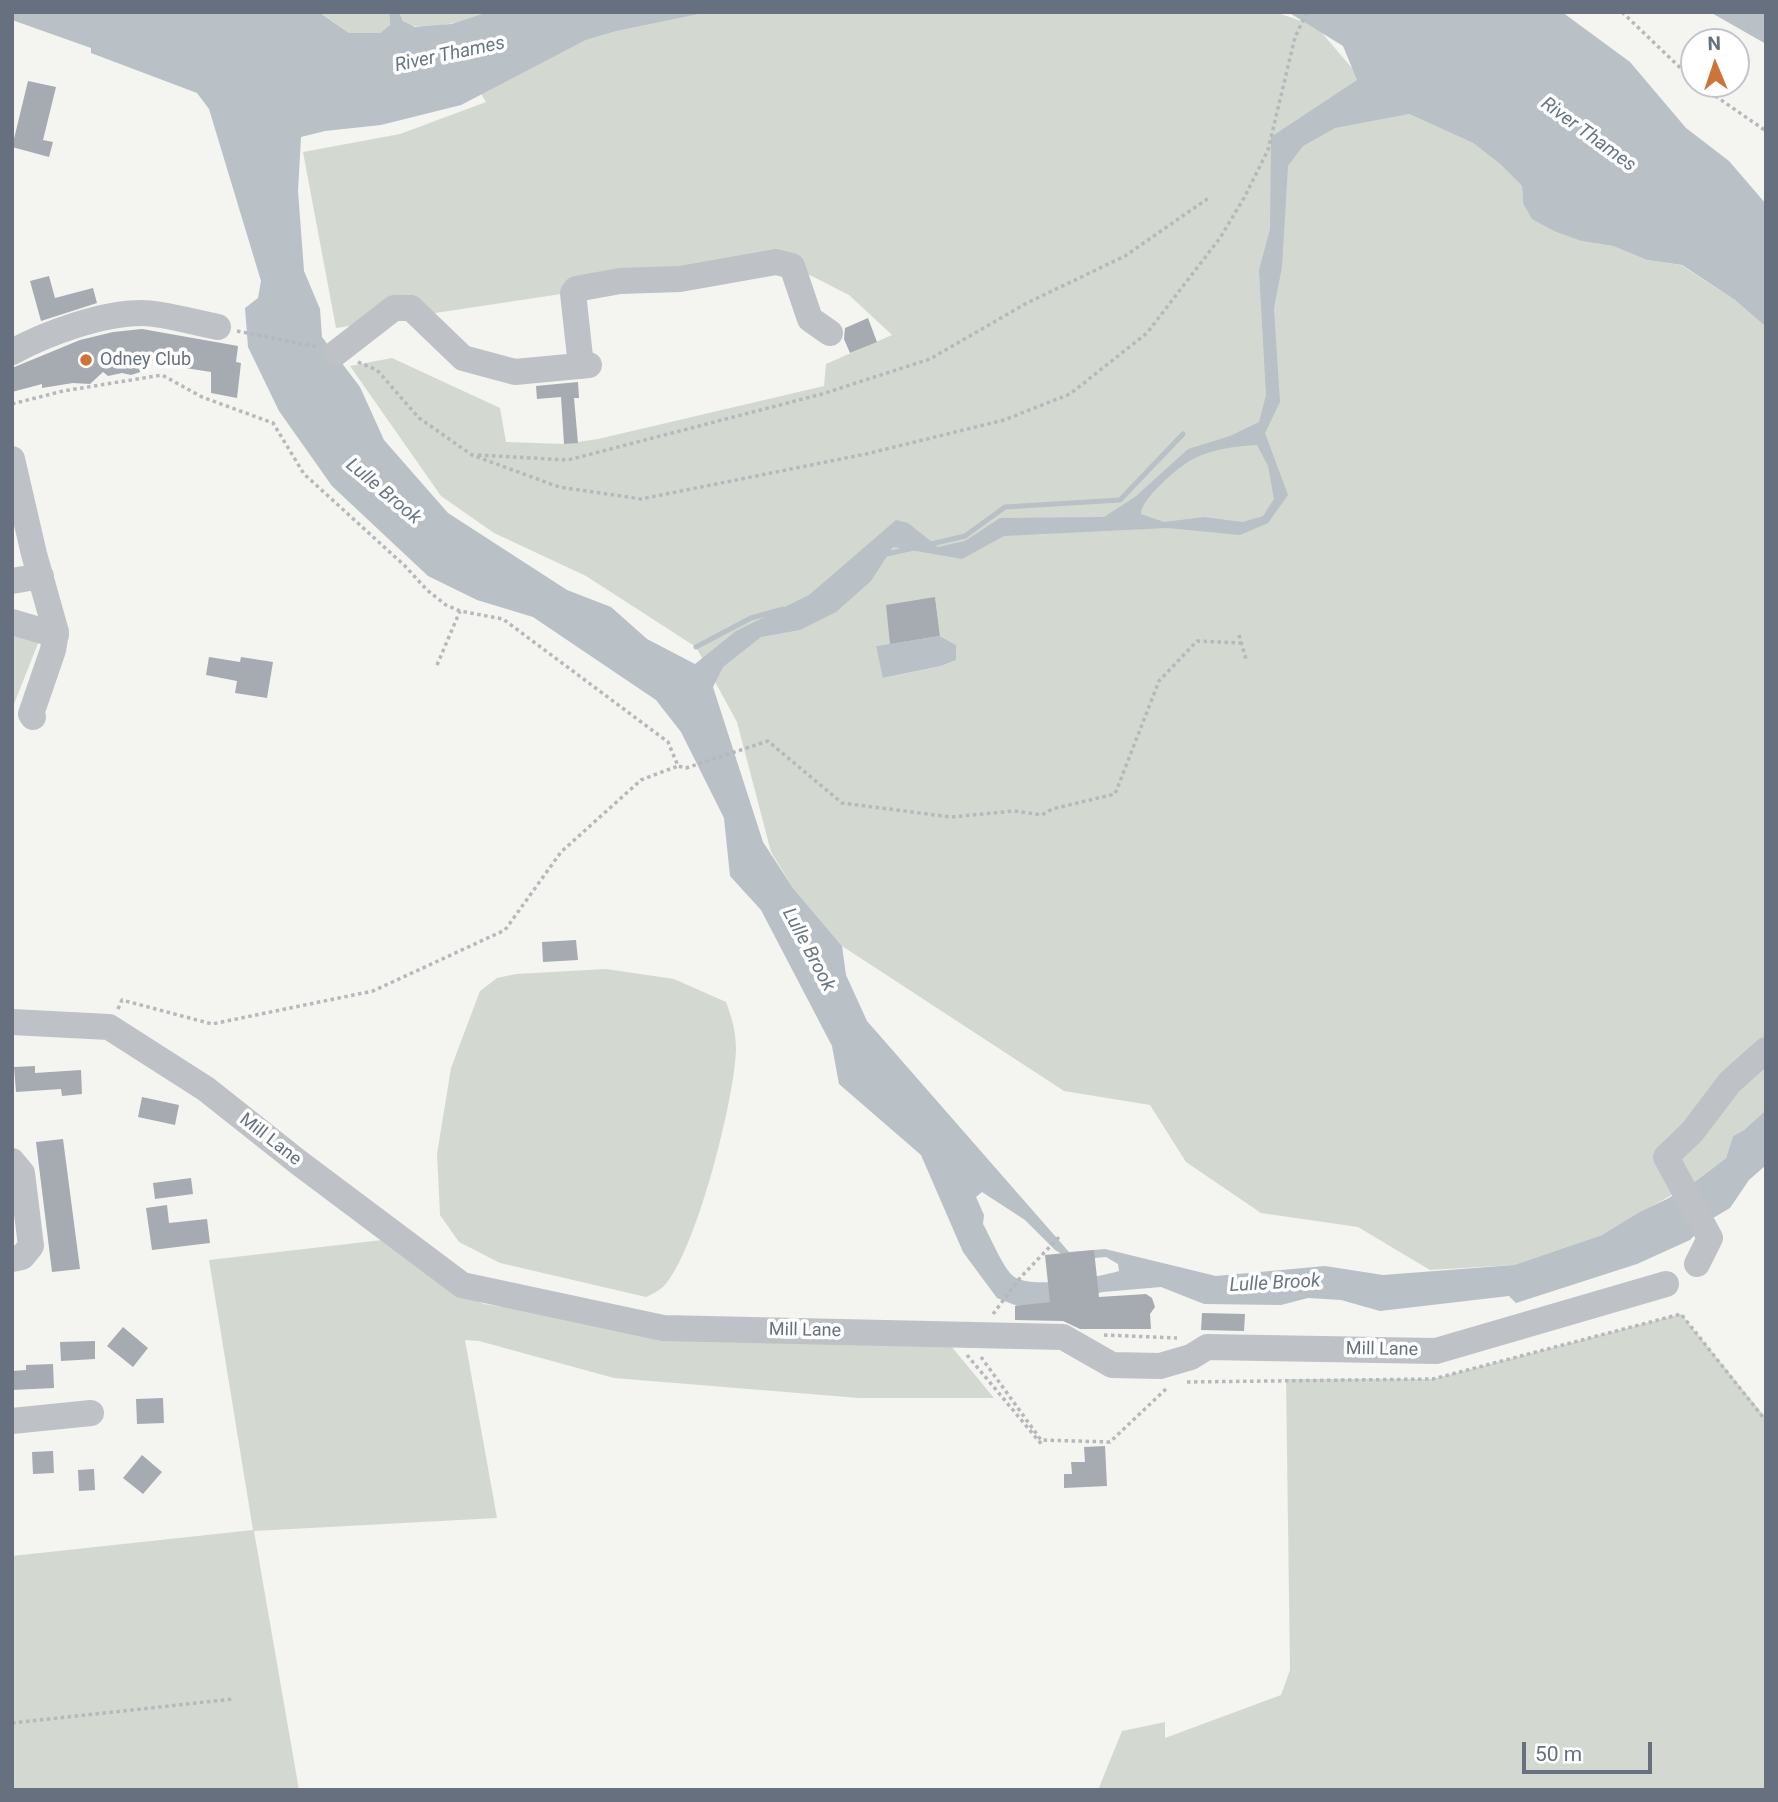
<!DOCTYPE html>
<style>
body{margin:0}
#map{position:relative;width:1778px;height:1802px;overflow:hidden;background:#f4f4f1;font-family:Roboto,sans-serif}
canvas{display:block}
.frame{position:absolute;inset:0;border:14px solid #67707f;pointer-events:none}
.north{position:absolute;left:1680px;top:28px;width:70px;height:70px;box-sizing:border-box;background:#fff;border:2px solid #c2c6cc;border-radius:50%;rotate:358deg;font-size:19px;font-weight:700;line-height:28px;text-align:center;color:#67707f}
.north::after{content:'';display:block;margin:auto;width:24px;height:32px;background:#ce7438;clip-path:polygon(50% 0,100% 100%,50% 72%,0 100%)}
.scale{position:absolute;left:1522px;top:1742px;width:130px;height:32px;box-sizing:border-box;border:4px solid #67707f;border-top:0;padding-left:9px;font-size:21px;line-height:24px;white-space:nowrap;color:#67707f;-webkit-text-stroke:5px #fff;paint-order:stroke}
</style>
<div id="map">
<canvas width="1778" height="1802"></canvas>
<div class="frame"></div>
<div class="north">N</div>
<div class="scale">50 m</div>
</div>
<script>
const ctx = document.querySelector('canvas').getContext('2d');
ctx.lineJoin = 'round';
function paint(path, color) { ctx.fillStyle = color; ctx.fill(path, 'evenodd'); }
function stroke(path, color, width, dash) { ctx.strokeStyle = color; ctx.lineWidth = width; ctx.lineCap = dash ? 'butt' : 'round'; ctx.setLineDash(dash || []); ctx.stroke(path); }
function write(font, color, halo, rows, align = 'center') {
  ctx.font = font + ' Roboto,sans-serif'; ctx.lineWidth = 7; ctx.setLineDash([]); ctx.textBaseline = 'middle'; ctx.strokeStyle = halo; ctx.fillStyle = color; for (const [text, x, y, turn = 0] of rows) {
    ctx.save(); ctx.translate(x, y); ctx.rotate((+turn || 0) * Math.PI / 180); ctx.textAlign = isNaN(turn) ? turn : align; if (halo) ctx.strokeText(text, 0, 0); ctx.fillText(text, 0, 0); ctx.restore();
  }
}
paint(new Path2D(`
 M320,12H389L390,25L380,33H349Z
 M399,12H489C472,19 420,35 405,22C402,20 401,16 399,12Z
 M709,12H1275L1316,26L1393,116L1409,114L1473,143L1500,164L1522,186L1523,203L1556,232L1581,241L1613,246L1647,260L1681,265L1735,300L1766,327V1110L1744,1130L1733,1136L1726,1158L1696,1181L1602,1235L1514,1265L1430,1270L1358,1227L1261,1213L1186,1162L1150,1105L1064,1091L842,946L793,888L771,852L737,722L696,647L586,576L494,533L441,496L350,366L392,358L500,408L506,442L564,444L598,439L824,386L826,364L892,335L849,295L792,266L581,291L336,328L303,152L400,134L486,102L481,94L586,40L617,31ZM935,597L940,636L956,645V660L941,666L884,678L876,646L890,644Z
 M12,622L43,631L12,709Z
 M606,969L674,979L726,1002C732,1018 736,1032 736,1049C735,1098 696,1252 664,1286C658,1291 653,1294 646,1297L500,1263L459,1242L440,1215L437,1154L451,1068L480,991L497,978L516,974Z
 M382,1240L445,1288L484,1304L562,1316L946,1340L994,1398H859L614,1378L479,1341L465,1340L497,1518L254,1531L299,1790H12V1556L253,1530L209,1260Z
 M1681,1314L1766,1418V1790H1098L1122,1731L1165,1722V1738L1281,1695L1290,1670L1286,1379H1433Z`), '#d3d9d1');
paint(new Path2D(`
 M12,12H319L349,33H380L390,25L389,12H399L403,21L415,27L451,24L489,12H709L617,31L586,40L461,105L381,125L325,131L301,137L298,191L304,271L320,309L322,337L360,387L384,440L448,513L567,590L611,607L647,639L695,664L736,631L809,595L896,520L908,523L938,547L965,541L1000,518L1104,517L1135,497L1188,449L1230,436L1259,422L1266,395L1259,270L1270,229L1271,137L1357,80L1343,46L1288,12H1562L1630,62L1686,128L1729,161L1766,204V327L1735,300L1682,265L1647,260L1613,246L1581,241L1556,232L1532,219L1523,203L1522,186L1500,164L1473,143L1409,114L1335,128L1303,146L1288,166L1282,267L1274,308L1280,402L1265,433L1288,495L1268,523L1240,535L1167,528L1004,536L962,559L893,547L871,581L836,612L800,630L761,637L723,667L713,687L763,842L793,888L842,946L846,975L867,1021L1069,1252L1105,1249L1216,1276L1325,1266L1383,1275L1514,1265L1602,1235L1640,1212L1669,1198L1696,1181L1726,1158L1733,1136L1744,1130L1766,1110V1165L1749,1180L1730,1208L1708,1221L1690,1240L1637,1264L1516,1303L1509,1296L1380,1311L1341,1300L1308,1298L1281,1305L1204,1304L1161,1287L1103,1292L1025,1309L997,1298L963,1252L921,1155L839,1084L832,1046L761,910L730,876L724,818L681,732L656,700L533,617L477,600L428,576L332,486L279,411L248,347L245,308L258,298L261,281L209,109L197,93L91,53V48L12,20ZM1257,445L1268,466L1274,499L1263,516L1242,522L1204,517L1164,522L1141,514C1140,500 1179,466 1193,459C1212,449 1236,446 1257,445ZM982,1192L1025,1220L1055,1250L1072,1260L1106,1257L1118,1264L1119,1271C1099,1277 1029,1290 1013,1276C1002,1266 991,1238 983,1224L984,1215L976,1197Z
 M1710,12H1766V44Z
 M940,636L956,645V660L941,666L883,678L876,646Z`), '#b9c0c6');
stroke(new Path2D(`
 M927,545L965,536L1005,507L1120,500L1183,434
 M882,555L914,548
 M696,647L751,618L783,609`), '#b9c0c6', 5);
paint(new Path2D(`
 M28,81L56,87L43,140L53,142L49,157L12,147Z
 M49,276L55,298L93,288L97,303L41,321L30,281Z
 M868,318L877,342L850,353L844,339L845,328Z
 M142,329L238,346L236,362L241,363L237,398L211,393V372L166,365V362L144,360L140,372L131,375L122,373L108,376L103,372L90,384L73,383L42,388V384L12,392V368L80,340L113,332Z
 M578,382L579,398H574L578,443L564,444L561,397L537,399L536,386Z
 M935,597L940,636L890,644L886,605Z
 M209,657L240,662L241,657L273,662L267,698L235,693L237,681L206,675Z
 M576,940L578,960L543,962L542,942Z
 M35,1066V1073L81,1070L82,1094L62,1096L61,1089L16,1092L14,1067Z
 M142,1097L179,1105L175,1125L138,1117Z
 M63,1139L80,1269L52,1272L36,1142Z
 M191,1178L193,1194L155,1199L153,1183Z
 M167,1205L169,1223L207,1219L210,1243L152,1250L146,1208Z
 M1094,1250L1099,1297L1146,1294L1152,1298L1155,1307L1150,1314L1151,1329H1080L1063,1321L1015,1320V1306L1050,1302L1045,1255Z
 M1202,1313L1245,1314L1244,1331L1201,1330Z
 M123,1327L148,1348L133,1367L107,1346Z
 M95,1341V1359L61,1361L60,1342Z
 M53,1364L54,1388L12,1390V1371L26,1370V1365Z
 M163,1398L164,1423L137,1424L136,1399Z
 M1105,1446L1107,1486L1064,1488V1474H1072L1071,1462H1085L1084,1447Z
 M53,1451L54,1473L33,1474L32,1452Z
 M142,1455L162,1472L143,1494L123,1478Z
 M94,1469L95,1490L79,1491L78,1470Z`), '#a6abb1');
stroke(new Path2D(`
 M1622,12L1694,81
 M1698,84L1766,131
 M237,331L318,347
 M358,362L377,370L419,418L472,455L559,487L641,499L866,454L1004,420L1070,394L1147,333L1220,238L1244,198L1268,150L1295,37L1307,12
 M12,404L63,391L162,375L202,397L273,423L304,474L405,566L427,590L446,605L460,611L503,619L668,742L678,766L686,768L768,741L842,803L951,817L1014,811L1042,815L1052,809L1115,794L1159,681L1197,641L1241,643
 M478,455L568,460L822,394L930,359L1025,304L1125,256L1210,197
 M1239,635L1246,659
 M437,665L460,611
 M118,1009L122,1000L212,1024L373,991L505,930L561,852L641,780L678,766
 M993,1314L1020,1278L1060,1236
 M1104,1335L1177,1338
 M967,1355L1043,1446
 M981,1357L1041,1440L1110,1442L1168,1387
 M1187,1382L1433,1379L1681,1314L1766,1421
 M12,1723L233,1699`), '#b6b8bb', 3.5, [3.5, 3.5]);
stroke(new Path2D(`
 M12,352C47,333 102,313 142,313C163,313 196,323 218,327
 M336,353L394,308H411L463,358L515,372L589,365
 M581,366L573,293L576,289L620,281L680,279L776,262L792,266L810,319L830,333
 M12,459L34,554L56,632L53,650L31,714L33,717
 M12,581L41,576
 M12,622L56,635
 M12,1022L109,1027L206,1089L298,1162L462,1285L663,1328L1063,1337L1112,1365L1160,1366L1191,1357L1207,1347L1436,1351L1666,1284
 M12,1161L22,1173L31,1246L22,1257L12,1259
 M1697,1264L1710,1238L1666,1157L1692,1132L1730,1082L1766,1050
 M12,1421L91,1413`), '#bec1c5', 26);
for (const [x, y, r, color] of [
 [86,360,7,"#ce7438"]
]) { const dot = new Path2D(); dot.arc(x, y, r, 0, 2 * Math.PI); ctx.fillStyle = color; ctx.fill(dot); stroke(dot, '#fff', 2.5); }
write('18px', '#67707f', '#fff', [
 ["Odney Club",100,360]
], 'left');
write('18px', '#67707f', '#fff', [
 ["Mill Lane",270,1140,38],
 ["Mill Lane",805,1331,1],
 ["Mill Lane",1382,1350,1]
]);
write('italic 19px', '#687783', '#fff', [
 ["River Thames",450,55,-12],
 ["River Thames",1588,135,36],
 ["Lulle Brook",383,492,40],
 ["Lulle Brook",808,950,62],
 ["Lulle Brook",1275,1284,-3]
]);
</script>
